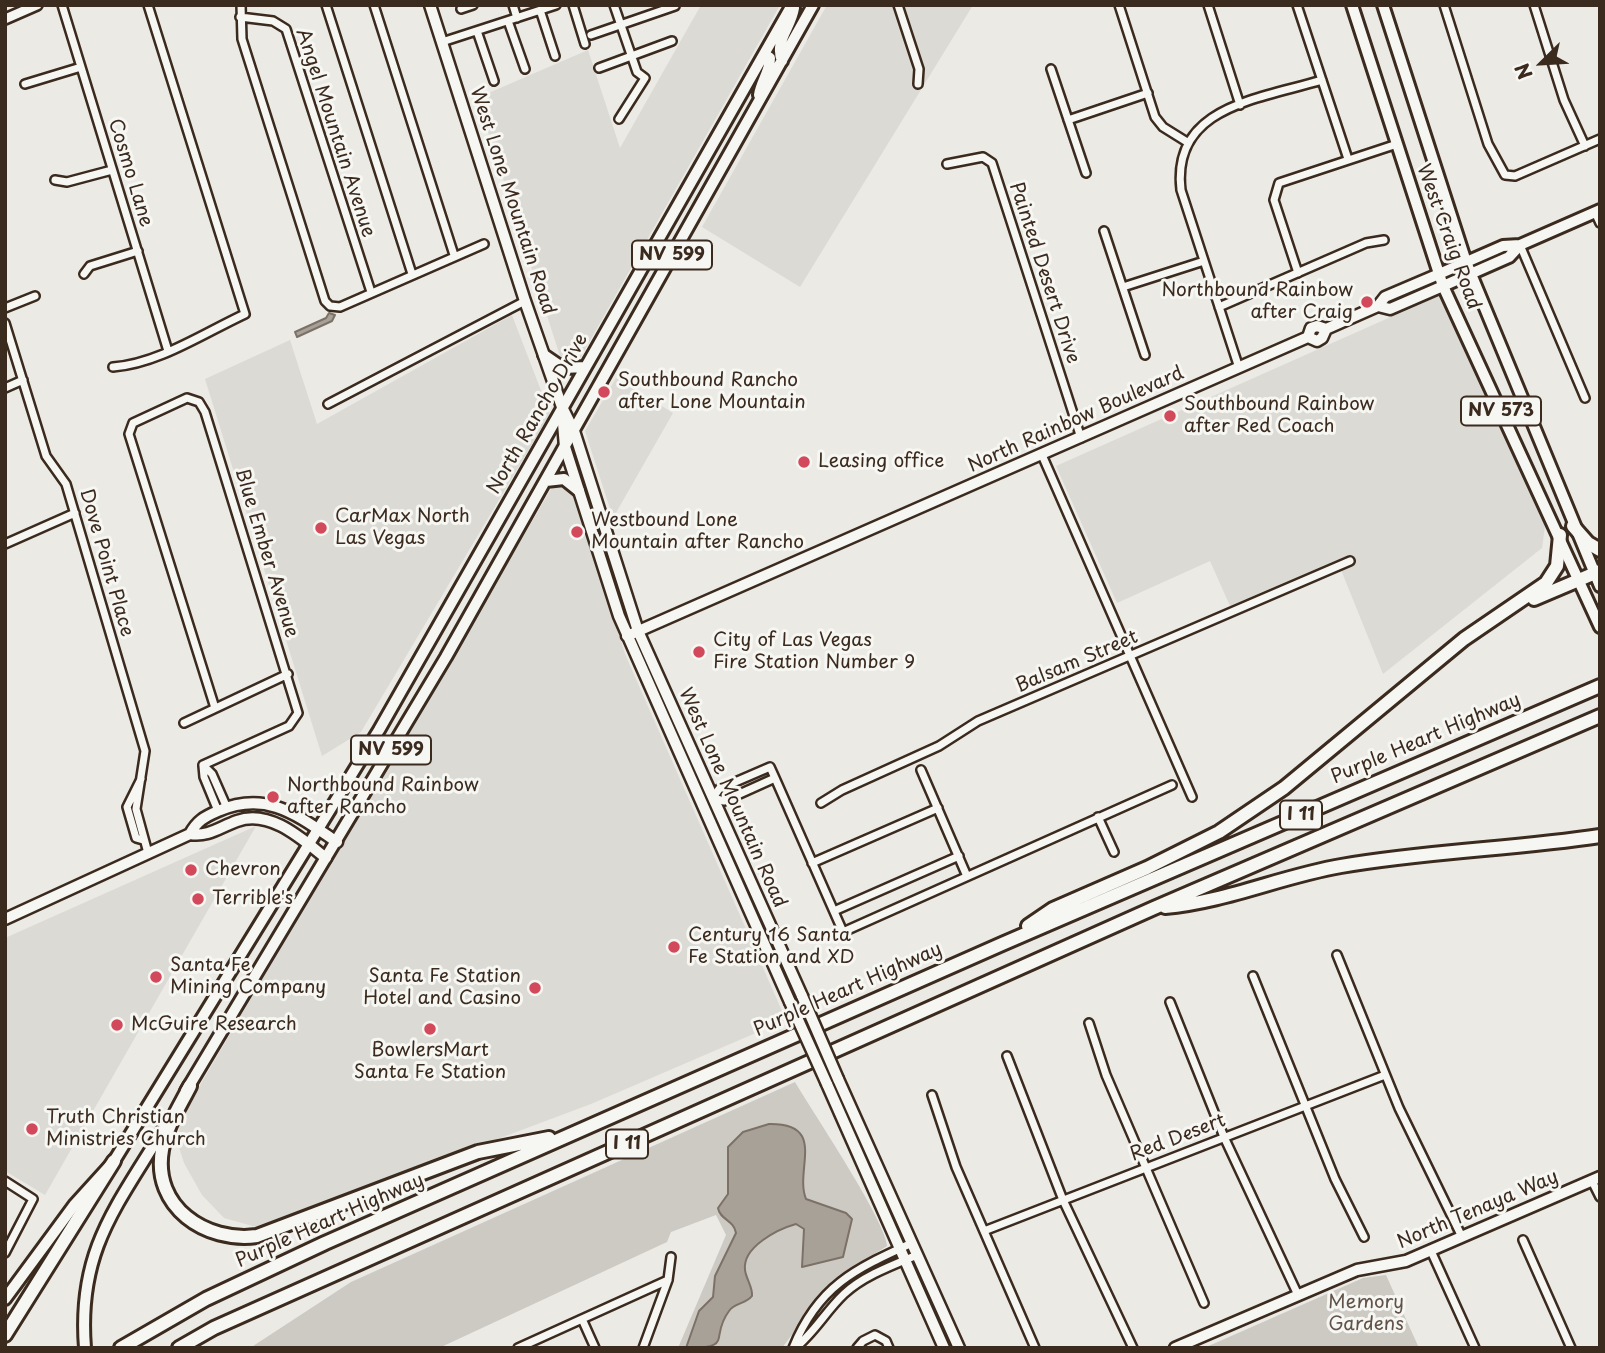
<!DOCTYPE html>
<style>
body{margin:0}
#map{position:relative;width:1605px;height:1353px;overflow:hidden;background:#ebeae5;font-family:"Playpen Sans",sans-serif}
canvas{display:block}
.frame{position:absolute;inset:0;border:7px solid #3b2a1e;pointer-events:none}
.north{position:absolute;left:1507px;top:28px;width:70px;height:70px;-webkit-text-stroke:5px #f6f6f2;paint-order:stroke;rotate:246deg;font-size:19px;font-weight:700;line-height:28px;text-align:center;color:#3b2a1e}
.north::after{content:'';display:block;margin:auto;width:24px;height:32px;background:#3b2a1e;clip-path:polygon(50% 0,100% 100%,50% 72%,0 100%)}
</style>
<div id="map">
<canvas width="1605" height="1353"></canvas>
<div class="frame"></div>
<div class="north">N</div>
</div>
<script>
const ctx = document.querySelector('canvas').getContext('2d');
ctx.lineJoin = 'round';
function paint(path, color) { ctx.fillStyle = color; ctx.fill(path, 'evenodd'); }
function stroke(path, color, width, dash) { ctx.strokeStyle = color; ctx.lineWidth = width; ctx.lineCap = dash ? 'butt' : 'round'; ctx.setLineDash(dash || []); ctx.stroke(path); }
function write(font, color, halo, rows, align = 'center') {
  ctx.font = font + ' "Playpen Sans",sans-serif'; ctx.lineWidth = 6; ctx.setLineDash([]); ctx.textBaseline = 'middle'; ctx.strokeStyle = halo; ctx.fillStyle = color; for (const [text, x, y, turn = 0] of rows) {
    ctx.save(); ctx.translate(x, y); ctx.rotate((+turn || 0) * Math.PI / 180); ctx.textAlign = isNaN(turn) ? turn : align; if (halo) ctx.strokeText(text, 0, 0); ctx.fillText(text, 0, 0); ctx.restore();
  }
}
paint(new Path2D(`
 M701,5H780L579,360L568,363L560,356L477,98L588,50L620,148Z
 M827,5H973L800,287L702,227Z
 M1440,295L1546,519L1542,548L1383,674L1337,560L1230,606L1210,561L1117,603L1056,466Z
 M512,315L550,414L361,732L322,756L205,379L290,340L317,424Z
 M616,378L673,413L613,518L585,431Z
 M554,484L575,494L625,654L786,1020L591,1104L260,1228L224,1218L202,1195L184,1163L178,1144L180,1119Z
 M256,826L45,1195L5,1171V938Z`), '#dcdad4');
paint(new Path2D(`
 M795,1082C812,1111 886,1221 887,1246L832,1281L782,1348H678L726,1235L716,1215L671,1232L667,1242L439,1348H250L351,1282Z
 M1386,1275L1419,1348H1204L1363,1278Z`), '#cdcac4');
const water = new Path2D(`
 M329,313L335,315L332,321L297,337L295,332L326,318Z
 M769,1124C828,1123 794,1170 806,1199L846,1213L852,1219L843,1257L802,1267L804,1229L796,1224C778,1229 742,1247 745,1270C746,1279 753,1287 752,1296C746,1304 734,1303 729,1311C709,1338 735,1348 686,1348L699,1311L713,1297L715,1276L736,1233C734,1220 720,1220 718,1208L728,1194V1147L743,1132Z`);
paint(water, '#a8a198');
stroke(water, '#7c7167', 2);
const minor = new Path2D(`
 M62,5L168,351
 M241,5L242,39L325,301L330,306L340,307L484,244
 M326,5L412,274
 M374,5L454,255
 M513,5L517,18
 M573,5L585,44
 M614,5L637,72L645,78L619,119
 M898,5L919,69L918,84
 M1119,5L1155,117L1163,127L1187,142
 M1208,5L1240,105
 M1297,5L1348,159
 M1444,5L1488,144L1505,175L1515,176L1600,139
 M1534,5L1564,100L1585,146
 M461,9L473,5
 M540,10L555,56
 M240,17L273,21L286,29L371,292
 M508,21L525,69
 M477,31L494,81
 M591,35L675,6
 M442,42L556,5
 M599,68L672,41
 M1051,69L1086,173
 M25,84L81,67
 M1068,120L1148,93
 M947,164L983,157L992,163L1081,438
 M55,180L67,182L112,170
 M1595,212L1600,223
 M1104,231L1145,355
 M1520,245L1585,398
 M1298,273L1274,200L1279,183L1397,144
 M84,274L90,266L138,251
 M1123,287L1204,261
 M1219,307L1366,243L1384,240
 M5,308L35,296
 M5,323L46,456L66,484L145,751L136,809L148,853
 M113,367C158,364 204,333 245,314L148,5
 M1239,368L1181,190C1171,106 1260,99 1322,80
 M5,388L23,380
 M328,404L525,301
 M1042,455L1192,797
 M5,544L75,513
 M184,723L288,674
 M203,765L289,726L298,713L205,412L199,402L187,398L133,423L129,434L215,708
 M203,765L212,774L227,808
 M203,766L204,777L218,811
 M921,770L966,874
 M775,778L724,801L713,798L719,789L770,767L775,778L843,932L1172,785
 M141,779L127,807L136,838L143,840
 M821,803L842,790L939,746L978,721L1350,561
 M1098,817L1114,852
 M812,863L938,808
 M834,911L959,856
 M1337,955L1399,1108L1462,1237
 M1253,976L1335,1179L1364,1237
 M1170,1002L1224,1137L1298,1295
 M1089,1023L1106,1075L1204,1303
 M1007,1056L1063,1200L1133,1348
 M932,1095L956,1167L1035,1348
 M5,1181L33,1199L5,1253
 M1592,1181L1600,1197
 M984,1231L1385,1075
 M1523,1240L1571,1348
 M1431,1251L1475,1348
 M582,1319L595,1348
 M518,1348L668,1280
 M643,1348L668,1280L671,1257
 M793,1348C818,1286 855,1269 912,1243
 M795,1348C814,1333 826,1311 844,1294C863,1276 893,1265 917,1255
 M857,1348L863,1341L875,1335L886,1341L889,1348`);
const tertiary = new Path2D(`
 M5,19L37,5`);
const secondary = new Path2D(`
 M430,5L525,301L562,407L574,431L638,631L802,996
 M1378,306L1390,309L1443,286
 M1308,337L1317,341L1322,338L1326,329
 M562,411L565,447L619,616L790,1002
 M627,636L1308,337L1311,328L1317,326L1326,329L1378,306L1385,297L1439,274
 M190,834C197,821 204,817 218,811C267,790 297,815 337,842
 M5,919L190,834C209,837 220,827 237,821C270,809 302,839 326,858
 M838,1079L959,1348
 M827,1084L944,1348
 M1175,1348L1357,1270L1406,1261L1600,1177`);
const primary = new Path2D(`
 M1352,5L1443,286L1600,627
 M1383,5L1466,262L1600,586
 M782,61C774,41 791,28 794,8
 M759,95C761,82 770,71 770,58L764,54
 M1439,274L1503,246L1520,245L1600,210
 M1443,286L1509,257L1520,245
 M544,355L563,368L585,367
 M546,481L564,479L579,491
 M186,1091L446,657L813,5
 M5,1299L75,1204L114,1161L379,730L792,5
 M85,1348C77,1248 119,1204 167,1123`);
const motorway = new Path2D(`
 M1573,526L1588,543L1600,550
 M1534,599L1600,571
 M1165,907C1225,902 1282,876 1341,866C1427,851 1514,849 1600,836
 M1028,926L1053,909L1147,868L1219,832L1284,788L1464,639L1546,583L1557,566L1560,535
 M190,1086C180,1106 166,1127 162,1150C152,1207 206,1243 257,1236L478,1152L549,1138
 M5,1335L114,1161
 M121,1348L206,1299L325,1243L1002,944L1600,686
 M179,1348L214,1328L1154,908L1600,716`);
stroke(minor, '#3b2a1e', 12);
stroke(tertiary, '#3b2a1e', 14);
stroke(secondary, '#3b2a1e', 15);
stroke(primary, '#3b2a1e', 16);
stroke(motorway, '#3b2a1e', 18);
stroke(minor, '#f6f6f2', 7);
stroke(tertiary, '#f6f6f2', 9);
stroke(secondary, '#f6f6f2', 10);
stroke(primary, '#f6f6f2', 10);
stroke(motorway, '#f6f6f2', 12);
const secondaryBridge = new Path2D(`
 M802,996L838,1079
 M790,1002L827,1084`);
stroke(secondaryBridge, '#3b2a1e', 15, []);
stroke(secondaryBridge, '#f6f6f2', 10);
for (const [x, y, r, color] of [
 [1367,302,7,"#d1495b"],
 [604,392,7,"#d1495b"],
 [1170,416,7,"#d1495b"],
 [804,462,7,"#d1495b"],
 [321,528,7,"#d1495b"],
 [577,532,7,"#d1495b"],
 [699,652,7,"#d1495b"],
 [273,797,7,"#d1495b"],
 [191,870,7,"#d1495b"],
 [198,899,7,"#d1495b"],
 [674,947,7,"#d1495b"],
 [156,977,7,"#d1495b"],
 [535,988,7,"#d1495b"],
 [117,1025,7,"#d1495b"],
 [430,1029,7,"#d1495b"],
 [32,1129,7,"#d1495b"]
]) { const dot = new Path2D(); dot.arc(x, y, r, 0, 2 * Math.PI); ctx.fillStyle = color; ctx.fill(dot); stroke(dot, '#f6f6f2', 2.5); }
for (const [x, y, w] of [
 [672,255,80],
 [1501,411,80],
 [391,750,80],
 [1301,815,42],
 [627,1144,42]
]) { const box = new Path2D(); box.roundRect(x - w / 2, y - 14.5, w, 29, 5); ctx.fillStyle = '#f6f6f2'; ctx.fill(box); stroke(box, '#3b2a1e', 2); }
write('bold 18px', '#3b2a1e', null, [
 ["NV 599",672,255],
 ["NV 573",1501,411],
 ["NV 599",391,750],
 ["I 11",1301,815],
 ["I 11",627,1144]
]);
write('19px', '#3b2a1e', '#f6f6f2', [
 ["Angel Mountain Avenue",335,133,72],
 ["Cosmo Lane",130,173,73],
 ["West Lone Mountain Road",512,201,72],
 ["West Craig Road",1448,237,70],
 ["Painted Desert Drive",1044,273,72],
 ["North Rancho Drive",538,414,-60],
 ["North Rainbow Boulevard",1076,420,-24],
 ["Blue Ember Avenue",266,553,73],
 ["Dove Point Place",106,563,74],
 ["Balsam Street",1077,662,-23],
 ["Purple Heart Highway",1426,739,-23],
 ["West Lone Mountain Road",732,798,66],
 ["Purple Heart Highway",848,990,-24],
 ["Red Desert",1178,1138,-21],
 ["North Tenaya Way",1478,1210,-23],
 ["Purple Heart Highway",330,1221,-24]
]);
write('19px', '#3b2a1e', '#f6f6f2', [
 ["Northbound Rainbow",1353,291,"right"],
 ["after Craig",1353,313,"right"],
 ["Southbound Rancho",618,381],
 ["after Lone Mountain",618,403],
 ["Southbound Rainbow",1184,405],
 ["after Red Coach",1184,427],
 ["Leasing office",818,462],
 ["CarMax North",335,517],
 ["Las Vegas",335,539],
 ["Westbound Lone",591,521],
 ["Mountain after Rancho",591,543],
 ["City of Las Vegas",713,641],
 ["Fire Station Number 9",713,663],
 ["Northbound Rainbow",287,786],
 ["after Rancho",287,808],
 ["Chevron",205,870],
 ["Terrible's",212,899],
 ["Century 16 Santa",688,936],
 ["Fe Station and XD",688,958],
 ["Santa Fe",170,966],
 ["Mining Company",170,988],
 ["Santa Fe Station",521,977,"right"],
 ["Hotel and Casino",521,999,"right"],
 ["McGuire Research",131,1025],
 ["BowlersMart",430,1051,"center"],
 ["Santa Fe Station",430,1073,"center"],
 ["Truth Christian",46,1118],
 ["Ministries Church",46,1140]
], 'left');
write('19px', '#605248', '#f6f6f2', [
 ["Memory",1366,1303],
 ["Gardens",1366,1325]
]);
</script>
